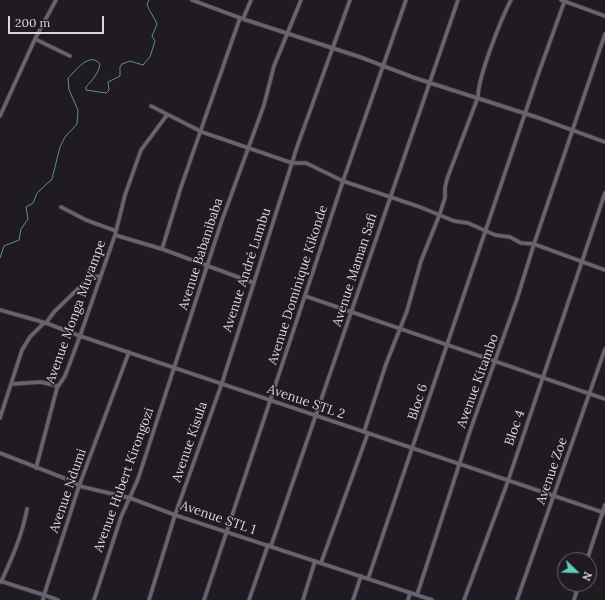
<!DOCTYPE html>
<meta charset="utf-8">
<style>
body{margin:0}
#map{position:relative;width:605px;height:600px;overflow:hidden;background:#201a23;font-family:Lora,serif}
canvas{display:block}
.north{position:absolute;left:557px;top:552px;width:40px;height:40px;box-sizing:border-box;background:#201a23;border:1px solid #6a656d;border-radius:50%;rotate:113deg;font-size:11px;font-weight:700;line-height:16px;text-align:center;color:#dad6dc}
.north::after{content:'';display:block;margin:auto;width:14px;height:18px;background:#5cceba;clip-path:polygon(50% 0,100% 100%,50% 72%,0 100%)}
.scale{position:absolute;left:8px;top:16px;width:96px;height:18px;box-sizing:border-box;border:2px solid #dad6dc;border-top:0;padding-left:5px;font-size:12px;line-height:14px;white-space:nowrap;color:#dad6dc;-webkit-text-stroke:3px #201a23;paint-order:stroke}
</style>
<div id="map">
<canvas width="605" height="600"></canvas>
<div class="north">N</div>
<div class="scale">200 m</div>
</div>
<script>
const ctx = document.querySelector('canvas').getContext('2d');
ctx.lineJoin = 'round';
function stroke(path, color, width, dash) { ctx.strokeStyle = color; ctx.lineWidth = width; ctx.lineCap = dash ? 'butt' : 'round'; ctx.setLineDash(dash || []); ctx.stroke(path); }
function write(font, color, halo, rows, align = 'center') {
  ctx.font = font + ' Lora,serif'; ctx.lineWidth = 3; ctx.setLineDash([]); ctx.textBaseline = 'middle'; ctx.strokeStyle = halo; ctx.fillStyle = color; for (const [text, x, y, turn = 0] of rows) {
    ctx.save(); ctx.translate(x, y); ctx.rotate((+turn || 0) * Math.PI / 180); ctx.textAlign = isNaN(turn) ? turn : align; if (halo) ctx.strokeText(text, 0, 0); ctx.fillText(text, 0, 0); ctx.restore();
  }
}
stroke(new Path2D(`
 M0,258L4,246L19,240L21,229L28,219L26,207L33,203L37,193L52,179L60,147L65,137L77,124L78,110L69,90L68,78C76,71 89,51 100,64C98,75 92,80 86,87V90L106,93L109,90L108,82L120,76V67L122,64L130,61L143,65L150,57L155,41L152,36L157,24C154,16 149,12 147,4L149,0`), '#5b948c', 1);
const street = new Path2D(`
 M192,0L243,19L360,57L415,78L539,118L605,142
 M561,0L605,16
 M243,19L251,0
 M35,39L70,56
 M151,106L202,132L292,163H306L343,181L420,207L454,221L468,223L495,235L510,237L521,243L534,244L605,34
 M0,116L35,39L56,0
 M61,207L86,220L116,231
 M115,235L125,195L141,150L167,115
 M162,249L181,187L240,18
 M305,296L605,399
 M0,310L46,323L80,336L605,513
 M46,323L54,312L89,278L100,276
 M12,384L41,382L58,386
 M0,418L22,350L30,337L44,323
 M364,432L386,364L407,311L421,261L439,216L445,198V188L447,179L478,97C478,77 501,19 511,0
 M0,453L74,482L79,486L130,498L175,515L432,600
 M36,468L57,388L65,376L80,336L115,235L162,249L254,283
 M271,546L458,0
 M587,560L605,505
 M321,563L368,433
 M368,579L539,72L565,0
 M0,581L44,595L79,486L129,352
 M1,582C12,558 22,536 27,509
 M417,595L471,428L517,299L534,244L605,270
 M43,600L44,595L58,600
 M94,600L121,517L138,479L221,223L264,105L274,66L301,0
 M149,600L175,515L222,383L297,147L350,0
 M204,600L343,181L406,0
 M249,600L268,545
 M303,600L315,561
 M353,600L361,576
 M408,600L410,593
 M464,600L508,481L605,193
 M517,600L605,349
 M574,600L579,584`);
stroke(street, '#3c373e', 5);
stroke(street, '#6a626d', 3.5);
write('13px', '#dad6dc', '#201a23', [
 ["Avenue Babanibaba",201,254,-72],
 ["Avenue André Lumbu",247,270,-72],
 ["Avenue Maman Safi",355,270,-72],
 ["Avenue Dominique Kikonde",298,285,-72],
 ["Avenue Monga Muyampe",76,312,-70],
 ["Avenue Kitambo",478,381,-70],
 ["Avenue STL 2",306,402,19],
 ["Bloc 6",418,402,-72],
 ["Bloc 4",515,428,-71],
 ["Avenue Kisula",190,442,-71],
 ["Avenue Zoe",552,471,-71],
 ["Avenue Hubert Kirongozi",124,480,-70],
 ["Avenue Ndumi",68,491,-71],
 ["Avenue STL 1",218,518,19]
]);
</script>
